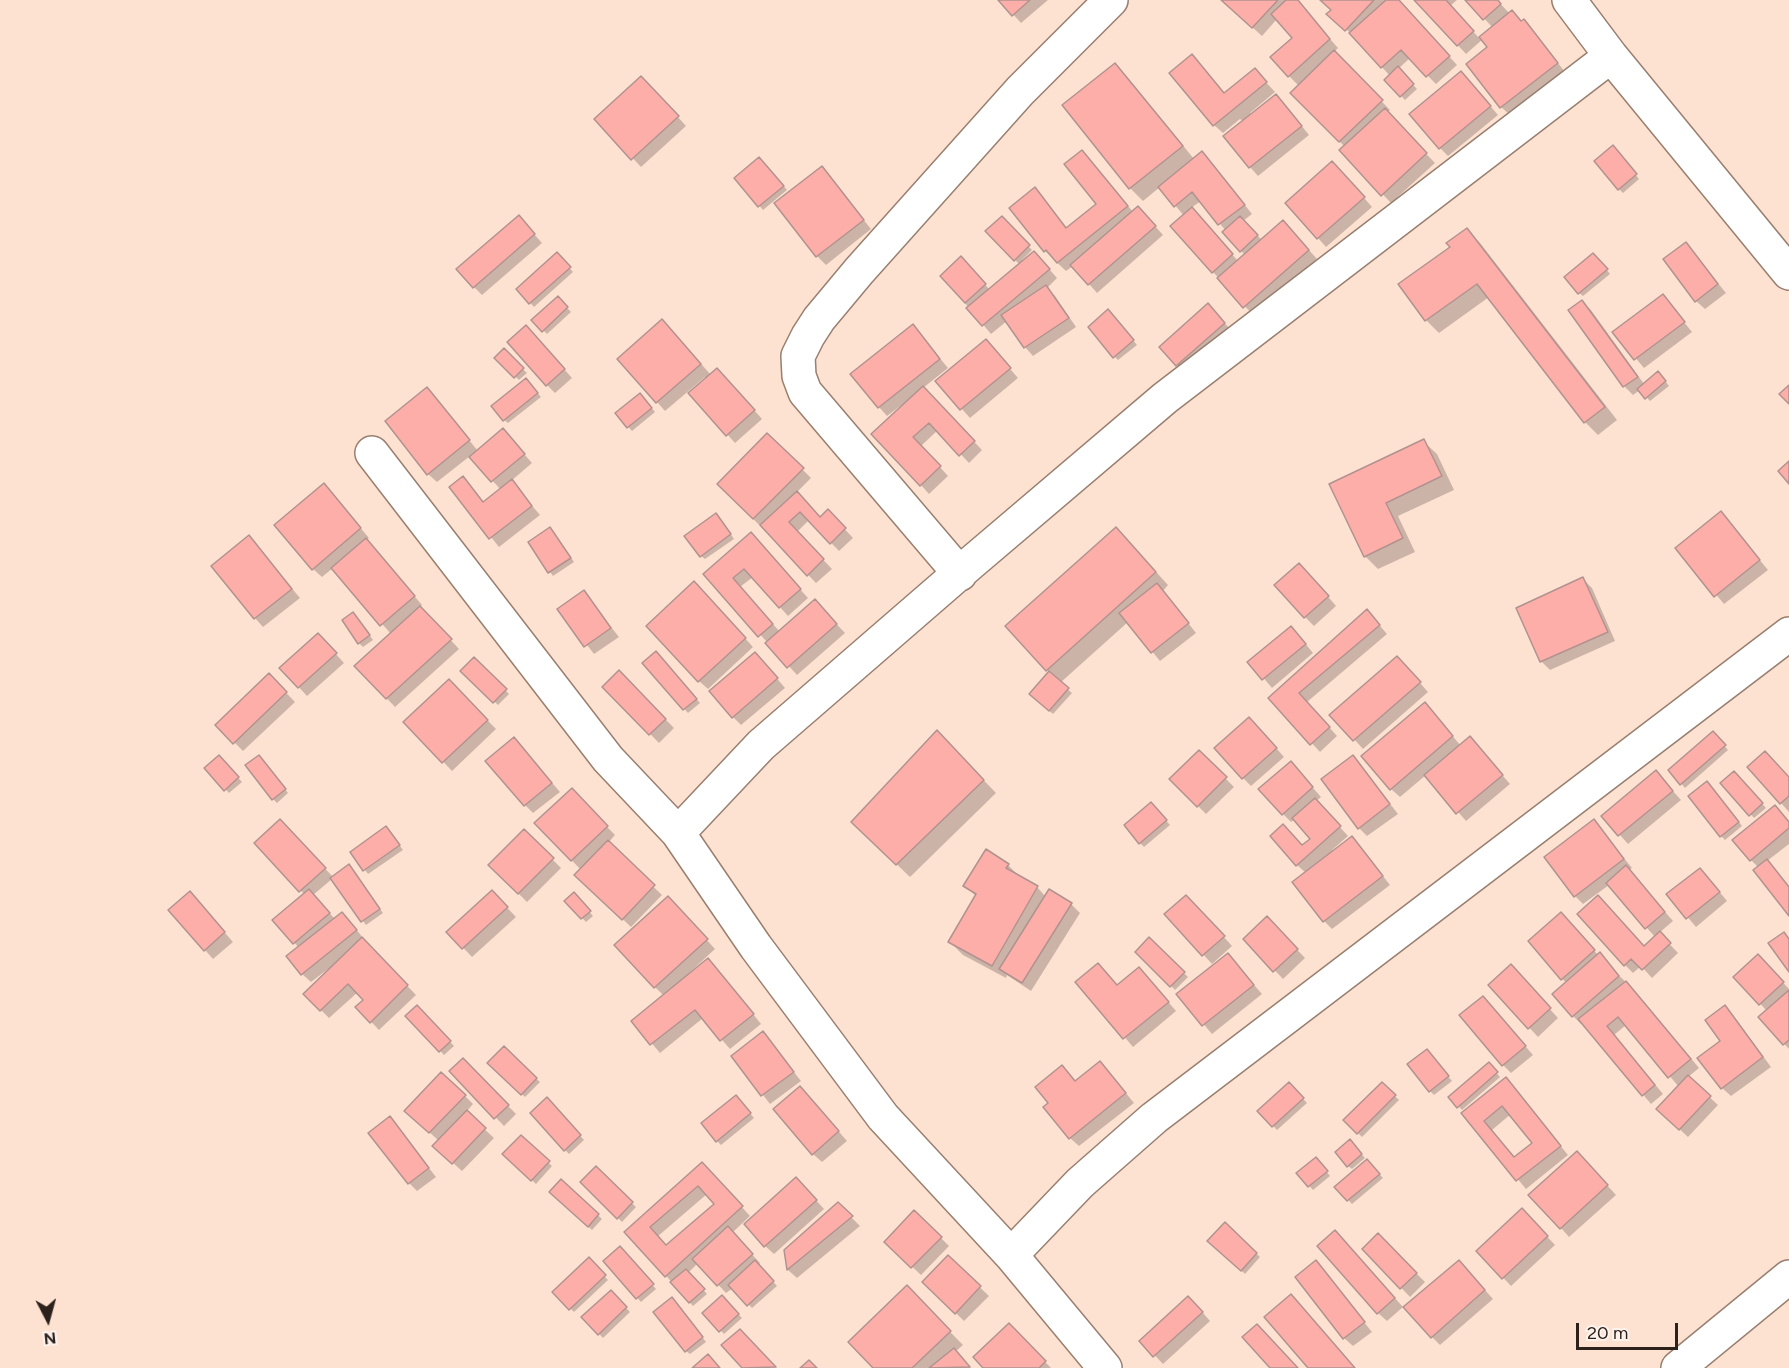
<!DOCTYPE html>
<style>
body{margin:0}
#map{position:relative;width:1789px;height:1368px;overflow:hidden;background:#fee2d1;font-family:Figtree,sans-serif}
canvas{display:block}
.north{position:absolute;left:18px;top:1290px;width:60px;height:60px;-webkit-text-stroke:4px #fef3ec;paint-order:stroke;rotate:174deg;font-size:16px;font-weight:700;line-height:24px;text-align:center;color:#2c221b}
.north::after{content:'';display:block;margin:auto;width:21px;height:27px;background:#2c221b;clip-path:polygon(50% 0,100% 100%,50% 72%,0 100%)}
.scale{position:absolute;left:1576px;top:1323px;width:102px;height:27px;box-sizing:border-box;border:3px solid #2c221b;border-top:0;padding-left:8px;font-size:18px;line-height:21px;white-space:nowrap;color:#2c221b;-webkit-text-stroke:4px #fef3ec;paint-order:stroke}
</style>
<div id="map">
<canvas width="1789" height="1368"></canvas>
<div class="north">N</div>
<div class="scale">20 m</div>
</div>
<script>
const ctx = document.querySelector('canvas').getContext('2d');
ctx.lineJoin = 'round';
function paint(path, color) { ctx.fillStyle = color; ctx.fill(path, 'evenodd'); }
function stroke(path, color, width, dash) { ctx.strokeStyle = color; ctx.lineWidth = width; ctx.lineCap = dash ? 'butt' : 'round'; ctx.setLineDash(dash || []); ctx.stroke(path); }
paint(new Path2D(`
 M1000,0H1048L1021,23Z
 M1222,0H1296L1338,48L1334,52L1390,110L1387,113L1435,163L1391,203L1341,150L1345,147L1292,93L1299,86L1289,76L1294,38L1277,19L1262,36Z
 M1341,0H1398L1457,65L1436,84L1410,58L1398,69L1417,89L1405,100L1386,80L1390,76L1355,37L1329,14Z
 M1416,0H1457L1450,6L1480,39L1493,28L1467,0H1497L1510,14L1532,30L1565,72L1510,115L1501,107L1490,48L1483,39L1466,54Z
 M1115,65L1128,78L1194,159L1210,161L1252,214L1243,221L1262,240L1291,230L1317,259L1253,315L1213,272L1184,216L1160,187L1143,201L1130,188ZM1201,201L1226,231L1224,233L1245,255L1238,261L1191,208Z
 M1200,65L1225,94L1263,79L1275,92L1250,113L1251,115L1284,104L1309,135L1258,176L1250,167L1243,121L1240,119L1223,133L1214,125Z
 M1469,81L1498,115L1448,156L1440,148Z
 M650,86L686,126L641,167L596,119Z
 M1616,151L1639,179L1623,193L1619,189Z
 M1090,160L1133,212L1146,216L1163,235L1097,293L1073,266L1066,271L1045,251L1035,189L1068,229L1098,204Z
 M763,162L787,190L763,210L736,178Z
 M822,168L871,229L826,265L817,256Z
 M1341,171L1372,207L1326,247L1287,203Z
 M1002,218L1032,250L1022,260L1024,262H1043L1057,278L1047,288L1055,296L1076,327L1033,356L1025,347L1007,321L991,334L942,276L961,259L990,290L1020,265L987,231Z
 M527,226L542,243L482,295L474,287Z
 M1467,230L1480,243L1617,420L1598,435L1585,422L1489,297L1439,333L1426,320L1452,248Z
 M1686,244L1726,293L1705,309L1696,301Z
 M557,254L573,272L534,307L518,289Z
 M1597,258L1610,274L1583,296L1579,293Z
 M1663,296L1692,332L1644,368L1614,332Z
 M558,298L571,312L547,334L533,320Z
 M1582,302L1591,310L1644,384L1662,377L1669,386L1650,401L1640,390L1633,395L1624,386L1570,311Z
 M1216,314L1233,332L1186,374L1161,347Z
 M1112,315L1137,345L1118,360L1115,357Z
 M913,326L948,368L923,388L982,450L969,463L938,430L921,446L948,476L929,494L921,485L904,406L903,404L887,416L879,407Z
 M671,330L711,375L726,378L762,419L735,443L727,434L705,377L665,411L619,359Z
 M534,335L572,378L555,393L547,385Z
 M994,350L1018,378L970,418L937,381Z
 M504,351L527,373L519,380L496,358Z
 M530,384L541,397L508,423L504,420Z
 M427,389L478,451L511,439L532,463L511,481L540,515L499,547L451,487L463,478L484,503L501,490L470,456L437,482L428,474Z
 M644,399L655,412L632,431L617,414Z
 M768,435L811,478L796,493L821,519L828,511L853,538L839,551L809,520L797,532L832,569L816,583L719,484Z
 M1423,441L1437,454L1454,490L1398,516L1415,552L1378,569L1365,556L1331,485Z
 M332,494L369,538L366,540L422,605L420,607L459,649L395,707L356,666L391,634L333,568L322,577L313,569Z
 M1721,513L1768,570L1724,604L1677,548Z
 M720,518L734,539L705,559L701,556Z
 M554,533L574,562L553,576L530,543Z
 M249,537L300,598L263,627L255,618Z
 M1129,542L1168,585L1163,591L1196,633L1160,661L1128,622L1060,683L1072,693L1053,714L1035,698L1050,673L1007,626Z
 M759,543L808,598L788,616L753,577L740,587L780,632L823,610L845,633L797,675L705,574Z
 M1308,573L1336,606L1314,626L1305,617Z
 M1583,579L1592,588L1615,641L1550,670L1541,661Z
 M583,592L619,637L594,654L559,609Z
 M703,592L753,647L708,689L699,681Z
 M357,618L373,640L363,647L359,643Z
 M1375,620L1387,634L1307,702L1337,736L1320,752L1270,698Z
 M1300,637L1313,653L1272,688L1250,662Z
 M326,643L344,663L307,696L281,668Z
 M659,657L700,703L688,713L644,663Z
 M474,659L509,694L498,705L462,671Z
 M763,662L785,688L741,725L733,717Z
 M1405,666L1428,692L1363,749L1332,715Z
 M619,672L674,728L659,743L604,687Z
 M269,675L295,702L243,751L217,725Z
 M449,681L496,729L452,771L405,722Z
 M1433,713L1461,746L1478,747L1510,784L1466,821L1426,775L1400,797L1391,789Z
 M1258,727L1284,757L1251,786L1243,778Z
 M1716,736L1728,750L1685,788L1670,770Z
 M950,745L996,793L910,877L866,835Z
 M522,748L560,792L533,813L525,805Z
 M1199,752L1234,787L1206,814L1171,779Z
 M219,757L242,782L229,793L206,768Z
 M1353,757L1398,814L1367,836L1359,828Z
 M263,761L288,793L277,803L273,799Z
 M1299,772L1321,797L1316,801L1348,836L1332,850L1334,852L1360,847L1390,885L1332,929L1324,921L1306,873L1297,865L1303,847L1312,839L1295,819L1291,822L1283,814Z
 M1734,773L1766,808L1754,818L1722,783Z
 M1789,779V812L1781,803Z
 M1664,781L1681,800L1628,844L1603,816Z
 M1711,786L1742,826L1725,840L1721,836Z
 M571,790L615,835L608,843L662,895L631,927L577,875L581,870L536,823Z
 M1155,808L1170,825L1144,847L1140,843Z
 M1594,821L1632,868L1629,870L1673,921L1659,933L1678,953L1652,978L1641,966L1633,973L1625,965L1655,937L1609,885L1583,904L1575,896Z
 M1789,823V844L1767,861L1789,887V913L1758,867L1751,860Z
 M289,830L333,877L352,870L383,913L366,925L332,879L313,895L335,919L350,922L364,939L363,940L416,995L379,1030L357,1007L365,1000L358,992L329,1018L305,994L329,970L328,969L311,982L302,974L299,948L274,920L305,895L256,843Z
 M524,831L561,868L527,902L490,865Z
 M390,832L403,850L368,874L352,852Z
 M1008,865L1021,878L1037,887L1046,897L1050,891L1071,904L1080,913L1031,991L1007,975L1006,978L963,955L950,942L976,896L965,886Z
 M1708,878L1727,901L1696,927L1668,894Z
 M492,892L516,917L472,957L448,932Z
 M574,894L593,916L586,922L566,901Z
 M198,902L233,942L213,959L205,950Z
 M1195,905L1232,946L1212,964L1166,914Z
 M676,906L715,949L689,973L691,975L717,969L761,1024L730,1049L703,1018L660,1053L633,1021L664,996L655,987Z
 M1267,918L1305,958L1283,979L1245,939Z
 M1570,923L1598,955L1635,991L1699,1068L1688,1077L1718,1105L1688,1137L1658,1109L1679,1087L1626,1025L1614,1035L1663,1094L1651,1104L1583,1023L1581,1024L1573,1016L1567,983L1562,979Z
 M1149,939L1188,977L1175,990L1137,952Z
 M1228,955L1262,994L1212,1034L1178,994Z
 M1767,965L1789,989V1049L1760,1017L1767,1011L1735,977Z
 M1519,975L1558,1018L1538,1037L1490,985Z
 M1147,977L1176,1011L1133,1047L1078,982L1117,987Z
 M1483,998L1533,1055L1511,1073L1503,1065Z
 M417,1007L454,1046L444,1055L407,1016Z
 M1725,1007L1733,1015L1771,1067L1731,1096L1722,1088Z
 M763,1033L801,1081L770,1104L733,1056Z
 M504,1048L540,1082L525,1097L489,1063Z
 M1430,1055L1452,1081L1434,1095L1430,1091Z
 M463,1060L516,1114L504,1126L451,1071Z
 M1489,1064L1500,1077L1462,1110L1450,1097Z
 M1109,1072L1134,1103L1079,1146L1070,1138L1076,1082Z
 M1506,1079L1568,1155L1526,1189L1463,1113ZM1511,1114L1534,1143L1515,1159L1492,1130Z
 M1289,1084L1307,1103L1277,1130L1259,1111Z
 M1382,1084L1399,1100L1362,1137L1345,1120Z
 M465,1096L473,1104L466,1112L494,1138L462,1171L443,1154L439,1141L415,1119Z
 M809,1097L847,1141L822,1162L813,1154Z
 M547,1099L584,1140L569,1154L565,1150Z
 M740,1101L754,1118L721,1145L717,1141Z
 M390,1118L436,1177L417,1191L409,1183Z
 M521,1137L552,1166L536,1184L505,1154Z
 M1353,1145L1365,1158L1352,1169L1348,1166Z
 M1367,1161L1383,1178L1352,1204L1336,1187Z
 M1585,1161L1616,1195L1569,1237L1561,1228Z
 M1320,1163L1330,1176L1313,1190L1298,1173Z
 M596,1168L636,1207L622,1222L582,1182Z
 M711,1173L750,1216L732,1233L760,1263L758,1265L777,1286L752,1308L733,1288L726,1293L698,1263L688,1273L707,1294L693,1306L627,1232ZM707,1194L716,1204L667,1247L657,1237Z
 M561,1181L602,1219L592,1230L552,1192Z
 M805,1188L824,1209L774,1254L765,1246Z
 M838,1204L860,1226L797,1278L788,1270L786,1250Z
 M1522,1210L1555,1245L1511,1286L1478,1251Z
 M1225,1224L1260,1257L1245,1274L1210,1241Z
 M1378,1235L1425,1282L1410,1297L1364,1249Z
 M941,1238L949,1246L921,1275L886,1242Z
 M1343,1240L1403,1307L1387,1321L1378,1313Z
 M624,1252L656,1289L641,1302L605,1261Z
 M948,1257L989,1296L964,1321L924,1282Z
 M589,1260L608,1280L574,1312L554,1292Z
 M1316,1262L1372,1332L1353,1346L1344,1338Z
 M1467,1270L1493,1299L1440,1345L1432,1337Z
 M907,1288L963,1345L955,1352L971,1368H875Z
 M611,1292L630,1312L603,1338L583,1317Z
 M722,1297L742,1318L724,1334L704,1313Z
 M676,1302L706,1342L690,1354L686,1351Z
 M1197,1306L1210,1321L1163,1364L1141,1341Z
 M1009,1325L1051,1368H985Z`), '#0003');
const building = new Path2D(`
 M998,0H1030L1012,16Z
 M1221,0H1278L1252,28Z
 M1286,0H1298L1330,39L1288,77L1270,57L1292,38L1271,14Z
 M1320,0H1374L1345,31L1326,14L1331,10Z
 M1386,0H1399L1450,56L1426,77L1401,50L1381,68L1349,33Z
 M1414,0H1446L1474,31L1457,46Z
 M1465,0H1498L1501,4L1483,20Z
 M1512,10L1521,21L1524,19L1558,63L1500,108L1466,64L1487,47L1479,37Z
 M1334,50L1383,100L1339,142L1290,93Z
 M1192,54L1224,93L1255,68L1267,82L1213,126L1169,73Z
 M1115,63L1183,146L1129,189L1062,105Z
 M1398,66L1414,84L1400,97L1384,80Z
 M1461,71L1491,106L1439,149L1409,114Z
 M641,76L679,116L631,160L594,119Z
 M1276,94L1302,126L1249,168L1223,136Z
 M1385,108L1427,153L1381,196L1339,150Z
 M1613,145L1637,174L1618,190L1594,161Z
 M1082,150L1128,206L1057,263L1046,250L1044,252L1009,208L1035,187L1066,228L1096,204L1064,164Z
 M1202,151L1245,205L1218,225L1192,192L1174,207L1158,187Z
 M759,157L784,186L758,207L734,178Z
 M1332,161L1365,197L1317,239L1285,203Z
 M822,166L864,220L816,257L774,203Z
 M1138,206L1156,226L1088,285L1070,265Z
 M1192,207L1233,254L1212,273L1170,226Z
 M519,215L535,234L473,288L456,269Z
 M1002,216L1030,245L1014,261L985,231Z
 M1240,216L1258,235L1240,252L1222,232Z
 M1283,220L1309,250L1243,308L1217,278Z
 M1467,228L1605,407L1584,423L1477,284L1425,321L1398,284L1450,247L1446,243Z
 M1686,242L1718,284L1695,302L1663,259Z
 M1034,251L1050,269L982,326L966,308Z
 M557,252L571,267L529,304L516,289Z
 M1593,253L1608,269L1578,294L1564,277Z
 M961,256L986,284L965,303L940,276Z
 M1046,285L1069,318L1024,348L1001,315Z
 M1663,294L1685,322L1634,360L1612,332Z
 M558,296L568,307L542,332L531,320Z
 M1582,300L1638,377L1623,387L1568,310Z
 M1208,303L1225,323L1176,366L1159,347Z
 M1108,309L1134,340L1113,358L1088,327Z
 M662,319L701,364L656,403L617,359Z
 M913,324L940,359L878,408L850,374Z
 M526,325L565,369L546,386L507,342Z
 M986,339L1011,368L960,410L935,381Z
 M504,348L524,368L514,378L494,358Z
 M717,368L755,410L726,436L688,393Z
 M1658,371L1666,381L1645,399L1637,389Z
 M526,378L538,393L503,421L491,406Z
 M1789,385V404L1779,394Z
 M923,386L975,441L959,456L929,423L913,437L941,466L920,486L871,434Z
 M427,387L470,440L427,475L385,421Z
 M640,393L652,408L627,428L615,413Z
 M503,428L525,454L491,482L469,457Z
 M767,433L804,468L753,519L717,484Z
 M1424,439L1442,476L1386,503L1403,538L1364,557L1329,484Z
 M1789,461V484L1778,471Z
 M463,476L483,502L512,479L532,506L489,539L449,487Z
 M324,483L361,528L312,570L274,525Z
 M797,491L820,517L828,509L846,528L830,544L800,512L789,522L824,559L807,576L760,525Z
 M1721,511L1760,560L1714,597L1675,548Z
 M716,513L731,534L700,557L684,536Z
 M550,527L571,558L548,573L528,542Z
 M1116,527L1156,572L1046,671L1005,626Z
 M751,532L801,589L779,608L744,569L733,578L773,624L758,637L703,574Z
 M249,535L292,589L254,619L211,566Z
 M366,538L415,596L380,626L331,568Z
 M1299,563L1329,596L1304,618L1274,585Z
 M1583,577L1608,632L1540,662L1516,608Z
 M694,581L746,638L698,682L646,626Z
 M1157,583L1189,623L1151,653L1119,613Z
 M584,590L611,628L584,647L557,609Z
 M815,599L837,624L787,668L765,643Z
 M420,606L452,639L386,699L354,666Z
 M1367,609L1380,625L1299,693L1330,727L1310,745L1268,698Z
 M353,612L370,635L358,644L342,620Z
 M1291,626L1306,644L1262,680L1247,662Z
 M318,633L337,653L298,688L279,668Z
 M656,651L697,699L683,710L642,663Z
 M755,652L778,678L732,718L709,691Z
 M1397,656L1421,682L1353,741L1329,715Z
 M474,657L507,689L493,703L460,671Z
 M619,670L666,719L649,735L602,687Z
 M1049,671L1069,688L1049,711L1029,694Z
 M269,673L287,692L233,744L215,725Z
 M449,679L488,720L442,763L403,722Z
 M1425,702L1453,736L1390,790L1361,756Z
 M1249,717L1277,748L1242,779L1214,748Z
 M937,730L984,780L896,865L851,822Z
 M1713,731L1726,745L1680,785L1668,770Z
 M1470,736L1503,775L1456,814L1424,775Z
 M514,737L552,783L524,806L485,761Z
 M1199,750L1227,777L1197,807L1169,779Z
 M1765,751L1789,777V796L1780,804L1747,767Z
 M219,755L239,777L224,791L204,768Z
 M259,755L286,789L272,800L245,765Z
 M1353,755L1390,804L1358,829L1321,779Z
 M1291,761L1313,787L1282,815L1258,789Z
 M1656,770L1673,791L1618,836L1601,816Z
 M1734,771L1763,803L1749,816L1720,783Z
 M1707,781L1739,822L1720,837L1688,796Z
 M572,788L608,826L571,861L534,823Z
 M1315,798L1341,826L1296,866L1270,836L1283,824L1302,845L1310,839L1292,818Z
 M1151,802L1167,820L1139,844L1124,825Z
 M1775,805L1789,822V828L1750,861L1732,840Z
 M280,819L326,868L299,892L254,843Z
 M1594,819L1624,859L1574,897L1544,857Z
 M386,826L400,845L363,871L350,852Z
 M524,829L554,858L518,894L488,865Z
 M1352,836L1383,876L1323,922L1292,882Z
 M608,840L655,885L622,920L574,875Z
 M986,849L1009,864L1006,868L1038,886L992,966L948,942L976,894L963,886Z
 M1767,859L1789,887V916L1753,870Z
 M349,864L380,909L361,922L330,878Z
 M1626,865L1665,912L1645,929L1606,883Z
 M1700,868L1720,892L1686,919L1666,894Z
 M309,889L330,913L293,944L272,920Z
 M1049,889L1072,903L1022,983L999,969Z
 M492,890L508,907L462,949L446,932Z
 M190,891L225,932L204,951L168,910Z
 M574,892L591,911L581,919L564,901Z
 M1186,895L1225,936L1202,956L1164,914Z
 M1598,895L1644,946L1660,931L1671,943L1642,970L1631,959L1624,966L1577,914Z
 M668,896L708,939L654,988L614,945Z
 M342,912L357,930L301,975L286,956Z
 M1561,912L1595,950L1561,980L1528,941Z
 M1267,916L1298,949L1273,972L1243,939Z
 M1784,932L1789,939V972L1768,943Z
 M362,937L408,985L370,1023L355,1007L363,1000L348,984L320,1011L303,994Z
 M1149,937L1185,972L1170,987L1135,952Z
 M1600,952L1619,976L1572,1017L1552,994Z
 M1228,953L1254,985L1202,1026L1176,994Z
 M1758,954L1784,982L1759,1005L1733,977Z
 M708,958L754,1014L720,1041L695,1010L650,1045L631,1021Z
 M1098,963L1117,985L1139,967L1169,1002L1123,1039L1075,982Z
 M1511,964L1551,1008L1528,1029L1488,985Z
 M1626,981L1691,1059L1668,1078L1618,1017L1607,1026L1655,1085L1642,1096L1578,1019Z
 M1789,990V1040L1783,1045L1758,1017Z
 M1483,996L1526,1046L1502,1066L1459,1015Z
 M417,1005L451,1041L439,1052L405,1016Z
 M1725,1005L1763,1057L1721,1089L1697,1058L1720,1041L1705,1020Z
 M763,1031L794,1072L761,1096L731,1056Z
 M504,1046L537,1078L521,1095L487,1063Z
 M1427,1049L1449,1076L1429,1092L1407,1064Z
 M463,1058L509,1105L494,1119L449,1071Z
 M1100,1061L1126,1093L1069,1139L1043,1107L1048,1103L1035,1087L1062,1065L1075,1081Z
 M1489,1062L1498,1072L1457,1108L1448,1097Z
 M441,1072L466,1095L429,1133L404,1111Z
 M1688,1075L1711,1096L1679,1130L1656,1109Z
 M1506,1077L1561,1146L1516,1181L1461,1113ZM1502,1106L1532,1143L1514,1157L1484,1121Z
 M1289,1082L1304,1098L1272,1127L1257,1111Z
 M1382,1082L1396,1095L1357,1134L1343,1120Z
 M800,1086L839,1131L812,1155L773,1109Z
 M736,1095L751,1113L716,1142L701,1123Z
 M547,1097L581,1135L564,1151L530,1113Z
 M467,1110L486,1128L452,1164L432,1146Z
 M390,1116L429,1168L408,1184L368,1133Z
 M521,1135L550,1161L531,1181L502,1154Z
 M1350,1139L1362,1154L1347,1167L1335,1152Z
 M1577,1151L1608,1185L1560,1229L1528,1195Z
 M1316,1157L1328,1171L1308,1187L1296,1173Z
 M1367,1159L1380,1174L1347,1201L1334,1187Z
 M702,1162L743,1206L665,1277L624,1232ZM698,1186L714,1204L666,1245L650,1227Z
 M596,1166L633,1202L617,1219L580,1182Z
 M796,1177L817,1200L764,1247L744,1224Z
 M561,1179L599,1214L588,1227L549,1192Z
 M838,1202L853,1216L787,1270L784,1250Z
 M1522,1208L1548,1236L1502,1279L1476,1251Z
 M914,1210L942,1237L911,1268L884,1242Z
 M1225,1222L1257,1253L1241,1271L1207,1241Z
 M728,1226L753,1254L717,1286L692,1259Z
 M1335,1230L1395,1298L1377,1314L1317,1246Z
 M1378,1233L1417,1273L1400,1289L1362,1249Z
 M620,1246L654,1284L636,1299L603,1261Z
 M948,1255L981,1286L955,1314L922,1282Z
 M589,1257L606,1275L569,1310L552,1292Z
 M755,1260L774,1281L747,1306L728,1285Z
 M1316,1260L1365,1322L1343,1339L1295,1277Z
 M1459,1260L1485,1290L1431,1338L1403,1307Z
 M686,1269L705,1289L689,1303L670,1282Z
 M907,1285L951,1331L912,1368H873L848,1342Z
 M611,1290L627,1307L598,1335L581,1317Z
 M1291,1294L1355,1368H1308L1264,1317Z
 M722,1295L739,1314L719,1332L702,1313Z
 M1188,1296L1203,1312L1153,1357L1139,1341Z
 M672,1297L703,1337L685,1352L653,1312Z
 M1009,1323L1046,1361L1039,1368H983L973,1357Z
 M1257,1324L1298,1368H1270L1242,1337Z
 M740,1329L776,1367L742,1368L721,1345Z
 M954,1348L970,1367L929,1368Z
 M708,1354L720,1368H692Z
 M809,1360L817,1368H800Z`);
paint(building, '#feaea9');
stroke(building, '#b1928f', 1.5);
const minor = new Path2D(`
 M1569,0L1611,56L1789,273
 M372,453L608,759L678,833L756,947L883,1117L1011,1255L1105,1368
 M960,574L805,392L799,376L798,356L808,336L819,319L859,271L1020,91L1111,0
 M678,833L761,745L971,563L1165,398L1611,56
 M1011,1255L1080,1183L1154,1118L1789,634
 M1678,1368L1789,1277`);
stroke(minor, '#987f70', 36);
stroke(minor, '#fff', 33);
</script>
